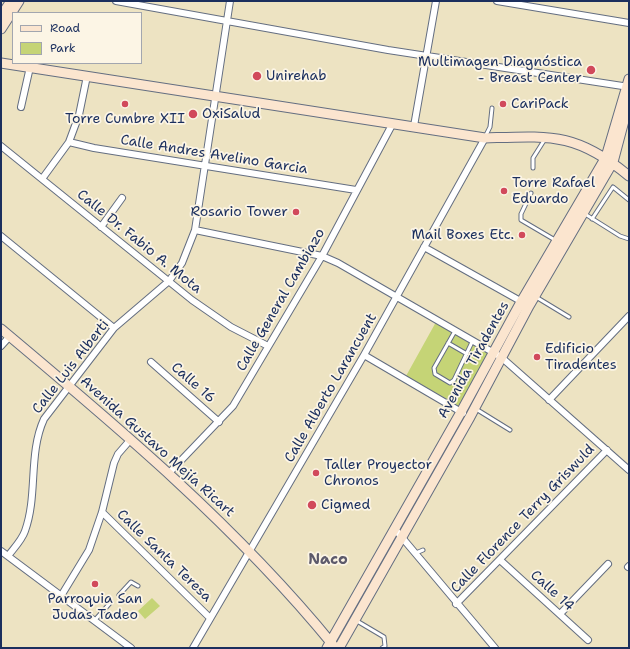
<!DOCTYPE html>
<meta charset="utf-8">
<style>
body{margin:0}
#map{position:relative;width:630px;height:649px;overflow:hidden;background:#ede3c2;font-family:"Shantell Sans",sans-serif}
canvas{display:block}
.frame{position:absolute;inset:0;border:2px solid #1b2f5e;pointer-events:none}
.legend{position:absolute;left:12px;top:12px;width:130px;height:52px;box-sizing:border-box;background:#fcf5e5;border:1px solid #a2a6af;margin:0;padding:5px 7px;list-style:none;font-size:12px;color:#1b2f5e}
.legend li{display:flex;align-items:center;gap:8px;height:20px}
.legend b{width:20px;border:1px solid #a2a6af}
</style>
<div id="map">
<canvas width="630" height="649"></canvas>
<div class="frame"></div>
<ul class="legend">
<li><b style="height:5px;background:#fbe5cf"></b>Road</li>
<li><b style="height:11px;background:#c5d476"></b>Park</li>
</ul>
</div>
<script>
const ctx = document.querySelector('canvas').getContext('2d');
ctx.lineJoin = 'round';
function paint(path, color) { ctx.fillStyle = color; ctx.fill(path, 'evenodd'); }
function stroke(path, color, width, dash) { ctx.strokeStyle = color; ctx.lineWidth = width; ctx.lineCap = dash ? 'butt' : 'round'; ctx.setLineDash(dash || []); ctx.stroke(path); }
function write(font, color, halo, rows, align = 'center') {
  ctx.font = font + ' "Shantell Sans",sans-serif'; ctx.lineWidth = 3.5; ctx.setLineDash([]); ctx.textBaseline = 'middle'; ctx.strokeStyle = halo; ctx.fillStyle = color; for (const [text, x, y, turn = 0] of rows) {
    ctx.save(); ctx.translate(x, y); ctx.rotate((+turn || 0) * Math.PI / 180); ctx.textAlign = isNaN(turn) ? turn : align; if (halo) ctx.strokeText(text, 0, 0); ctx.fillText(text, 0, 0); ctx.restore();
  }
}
paint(new Path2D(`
 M436,322L491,354L459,406L406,376Z
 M152,598L160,606L145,619L138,611Z`), '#c5d476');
const lane = new Path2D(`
 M485,137L490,127L492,108
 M533,168V158L545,139
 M531,193L521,214V220L555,240
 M585,214L620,236L629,239
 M592,219L613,187L629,200
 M536,297L569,317
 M455,331L434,368L435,374L450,383L454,380L473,340
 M448,343L467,354
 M476,409L510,430
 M416,553L423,550
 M119,595L131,582L138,586
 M94,621L111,602
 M357,621L384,637L385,646L382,648`);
const street = new Path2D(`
 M116,1L388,50L629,87
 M497,1L629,23
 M21,107L30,67
 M414,126L436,1
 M69,142L94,148L356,190
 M1,146L192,300L231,327L268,346
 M42,179L69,142L79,115L87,76
 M101,227L122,198
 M195,230L322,256L338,263L501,357L629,470
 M1,236L114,328
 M424,247L524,303
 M1,346L10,336
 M364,355L463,413
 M151,362L219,422
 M549,400L629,316
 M169,473L233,406L322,256L393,123
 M102,512L210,618
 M394,528L495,648
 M1,551L131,648
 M8,556C14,548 22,540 25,531C38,495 28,454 44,419L114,328L169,281L182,263L195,230L230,1
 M500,560L588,640
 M628,567L629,566
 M61,596L89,550L102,512L114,463L118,454L131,439
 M456,604L607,450
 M560,614L608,564
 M193,648L364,355L485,138`);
const secondary = new Path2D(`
 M1,16L11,1
 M1,29L19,1
 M1,63L485,138C550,136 576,132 629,176
 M1,329C118,427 236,526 333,645
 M327,648L461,412L521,302L606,157L629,79
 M339,648L470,417L529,306L613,162L629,102`);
stroke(lane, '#646e81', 5);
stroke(street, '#646e81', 8);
stroke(secondary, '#646e81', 11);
stroke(lane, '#fff', 3);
stroke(street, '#fff', 6);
stroke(secondary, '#fbe5cf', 9);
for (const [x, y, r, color] of [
 [591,70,5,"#d1495b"],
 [257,76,5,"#d1495b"],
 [125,104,4,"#d1495b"],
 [503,104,4,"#d1495b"],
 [193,114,5,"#d1495b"],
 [504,191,4,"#d1495b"],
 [296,212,4,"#d1495b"],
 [522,235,4,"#d1495b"],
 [537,357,4,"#d1495b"],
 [316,473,4,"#d1495b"],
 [312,505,5,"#d1495b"],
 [95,584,4,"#d1495b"]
]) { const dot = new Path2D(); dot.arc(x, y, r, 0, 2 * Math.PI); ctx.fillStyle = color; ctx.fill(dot); stroke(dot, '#fcf5e5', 1.5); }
write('14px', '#1b2f5e', '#fcf5e5', [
 ["Multimagen Diagnóstica",582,62,"right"],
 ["- Breast Center",582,78,"right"],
 ["Unirehab",266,76],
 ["CariPack",511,104],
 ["OxiSalud",202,114],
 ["Torre Cumbre XII",125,119,"center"],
 ["Torre Rafael",512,183],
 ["Eduardo",512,199],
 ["Rosario Tower",288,212,"right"],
 ["Mail Boxes Etc.",514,235,"right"],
 ["Edificio",545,349],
 ["Tiradentes",545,365],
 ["Taller Proyector",324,465],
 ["Chronos",324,481],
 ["Cigmed",321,505],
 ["Parroquia San",95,599,"center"],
 ["Judas Tadeo",95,615,"center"]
], 'left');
write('14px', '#1b2f5e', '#fcf5e5', [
 ["Calle Andres Avelino Garcia",214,155,9],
 ["Calle Dr. Fabio A. Mota",139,242,39],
 ["Calle General Cambiazo",281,300,-60],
 ["Avenida Tiradentes",474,360,-61],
 ["Calle Luis Alberti",71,367,-52],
 ["Calle 16",193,383,41],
 ["Calle Alberto Larancuent",331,388,-60],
 ["Avenida Gustavo Mejía Ricart",157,447,42],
 ["Calle Florence Terry Griswuld",523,519,-46],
 ["Calle Santa Teresa",164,556,44],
 ["Calle 14",552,591,42]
]);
write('bold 15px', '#5d5a6b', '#fcf5e5', [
 ["Naco",328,560]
]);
</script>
